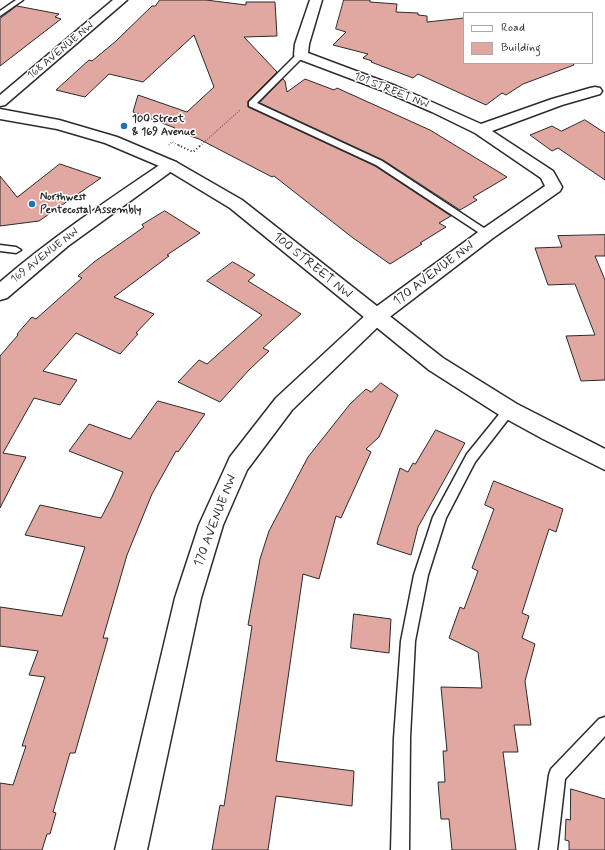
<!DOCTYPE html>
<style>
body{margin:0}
#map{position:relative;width:605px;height:850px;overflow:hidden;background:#fff;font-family:Mynerve,sans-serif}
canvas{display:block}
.legend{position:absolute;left:463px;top:12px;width:130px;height:52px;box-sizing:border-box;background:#fff;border:1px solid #aaa;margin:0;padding:5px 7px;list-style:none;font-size:12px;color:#2b2b2b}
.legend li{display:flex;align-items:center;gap:8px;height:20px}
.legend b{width:20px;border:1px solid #aaa}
</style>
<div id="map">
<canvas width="605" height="850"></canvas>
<ul class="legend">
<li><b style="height:5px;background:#fff"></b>Road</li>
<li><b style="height:11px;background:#e1a7a1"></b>Building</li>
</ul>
</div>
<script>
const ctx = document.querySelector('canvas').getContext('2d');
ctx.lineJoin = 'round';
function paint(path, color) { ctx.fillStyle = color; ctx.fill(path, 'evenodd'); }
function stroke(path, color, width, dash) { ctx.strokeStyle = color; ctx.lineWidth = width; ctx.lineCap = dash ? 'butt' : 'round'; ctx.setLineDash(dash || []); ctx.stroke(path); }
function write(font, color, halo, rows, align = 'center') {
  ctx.font = font + ' Mynerve,sans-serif'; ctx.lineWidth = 3; ctx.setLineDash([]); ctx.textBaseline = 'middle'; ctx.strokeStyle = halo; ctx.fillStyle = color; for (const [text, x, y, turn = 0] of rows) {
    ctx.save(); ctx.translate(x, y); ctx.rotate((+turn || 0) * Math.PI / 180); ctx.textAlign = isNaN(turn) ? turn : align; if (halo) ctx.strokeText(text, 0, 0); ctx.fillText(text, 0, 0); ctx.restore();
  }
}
const building = new Path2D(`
 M160,0H206L246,5V2H275L277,36L244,37L277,72L248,101V107L375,166L451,216L439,223L446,227L420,243L422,244L390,264L353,238L274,176L272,177L199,139L174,130L175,128L133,112L138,95L187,112L214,87L194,35L143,82L109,74L85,97L56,90L89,60L92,61L116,41L152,6H155Z
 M344,0H370V2L397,4L396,12L418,13V15L427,16V22L464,18V63H573L574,65L523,84L506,95L502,93L486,105L418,74L413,78L371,62L372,61L363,58L368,54L333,45L346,32L336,29Z
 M17,6L59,14L55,17L61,19L0,66V19Z
 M283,79L285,81L287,92L305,79L334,90L337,88L430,130L507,177L473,197L477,200L460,210L383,160L260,103Z
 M585,120L605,133V180L558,148L552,151L530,135L552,126L561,131Z
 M60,164L101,178L39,221L0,226V176L17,197Z
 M165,211L200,233L167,255L169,256L114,297L154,314L136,333L138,334L120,354L76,333L43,371L77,380L60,405L34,398L3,453L26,457L0,508V356L18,335L17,334L32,317L36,319L82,278L78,276L94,262L144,227L142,225Z
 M605,235V256H595L605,280V380L581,381L566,336L595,335L575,284L548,285L535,248L562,247L558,236Z
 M233,262L255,275L248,281L301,314L263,348L269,351L249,370L220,402L178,382L199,360L207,364L262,315L207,281Z
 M381,383L398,395L379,437L366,449L371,452L341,518L336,516L319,579L303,574L276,761L354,771L352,806L276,796L268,850H212L220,805L224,806L240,704L252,626L248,625L260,559L269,531L308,457L350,404L366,389L371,392Z
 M158,401L205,414L178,452L176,451L152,494L127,555L103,638H108L75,753H70L53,812L56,813L50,834H47L42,850H0V783L13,785L26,746H22L45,677L29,675L38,651L0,646V607L62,616L85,547L25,535L40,505L101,518L112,497L123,472L69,451L89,424L130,439Z
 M436,430L465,443L418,527L411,555L377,544L400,468L408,472L413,463L415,464Z
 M494,481L563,509L556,532L549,529L522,613L529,616L522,638L535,644L525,681L531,725H514L518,752H503L516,850H452L449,819H441L438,782H445L443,751H447L441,687L482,688L478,652L449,638L460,607L464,609L478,571L472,568L494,509L485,505Z
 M354,614L391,619L389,653L351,648Z
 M571,789L605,799V850H569V841L565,840L566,819L570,820Z`);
paint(building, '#e1a7a1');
stroke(building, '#2b2b2b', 1);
const service = new Path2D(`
 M16,0H23L0,16V11Z
 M298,53H304L305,55L257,103L382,161L490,232L492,234L490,236H484L376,165L249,106V102Z
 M0,245L16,247L21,250L16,253L0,251Z
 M509,405L513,407L515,410L513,413L475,462L446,518L428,575L415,641L410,738L409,850H391L394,738L401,641L414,575L433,517L467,454L505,407Z
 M605,717V736L565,779L557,850H539L549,775L551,769L599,719Z`);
const minor = new Path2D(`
 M113,0H127L5,105L0,106V95Z
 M310,0H322L309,44L308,53L396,86L481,124L552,99L590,88L595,87L600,88L602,91L600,94L562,105L492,131L553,171L562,187L560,191L493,238L383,322L292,410L247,470L223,525L201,598L147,850H115L175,598L199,525L230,457L276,398L369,312L481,230L545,186L541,178L475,133L432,112L386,92L296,58L294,55L295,44Z
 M170,160L176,162L178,165L176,168L68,246L7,298L0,300V282C51,238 108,200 164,162Z`);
const tertiary = new Path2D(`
 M0,109L59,120L117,137L176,162L242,200L443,358L517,404L605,449V470L543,439L501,416L429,370L230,208L164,168L105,143L57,129L0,119Z`);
stroke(service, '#2b2b2b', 3);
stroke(minor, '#2b2b2b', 3);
stroke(tertiary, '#2b2b2b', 3);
stroke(new Path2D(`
 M169,145L172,142L180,146
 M200,146L240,110`), '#2b2b2b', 1.5, [0.5, 2]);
stroke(new Path2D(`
 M178,145L193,152L201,145`), '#2b2b2b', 2, [1, 2.5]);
paint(service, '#fff');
paint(minor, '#fff');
paint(tertiary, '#fff');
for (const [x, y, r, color] of [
 [124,126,4,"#1f6fb2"],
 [32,204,4,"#1f6fb2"]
]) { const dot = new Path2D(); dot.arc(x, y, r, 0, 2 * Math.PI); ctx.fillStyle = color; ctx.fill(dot); stroke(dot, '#fff', 1.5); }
write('11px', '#2b2b2b', '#fff', [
 ["168 AVENUE NW",61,51,-40],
 ["101 STREET NW",391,91,22],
 ["169 AVENUE NW",45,256,-38]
]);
write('bold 11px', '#2b2b2b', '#fff', [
 ["100 Street",132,120],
 ["& 169 Avenue",132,133],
 ["Northwest",40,198],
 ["Pentecostal Assembly",40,211]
], 'left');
write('13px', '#2b2b2b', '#fff', [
 ["100 STREET NW",312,266,39],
 ["170 AVENUE NW",434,274,-37],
 ["170 AVENUE NW",216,521,-69]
]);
</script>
